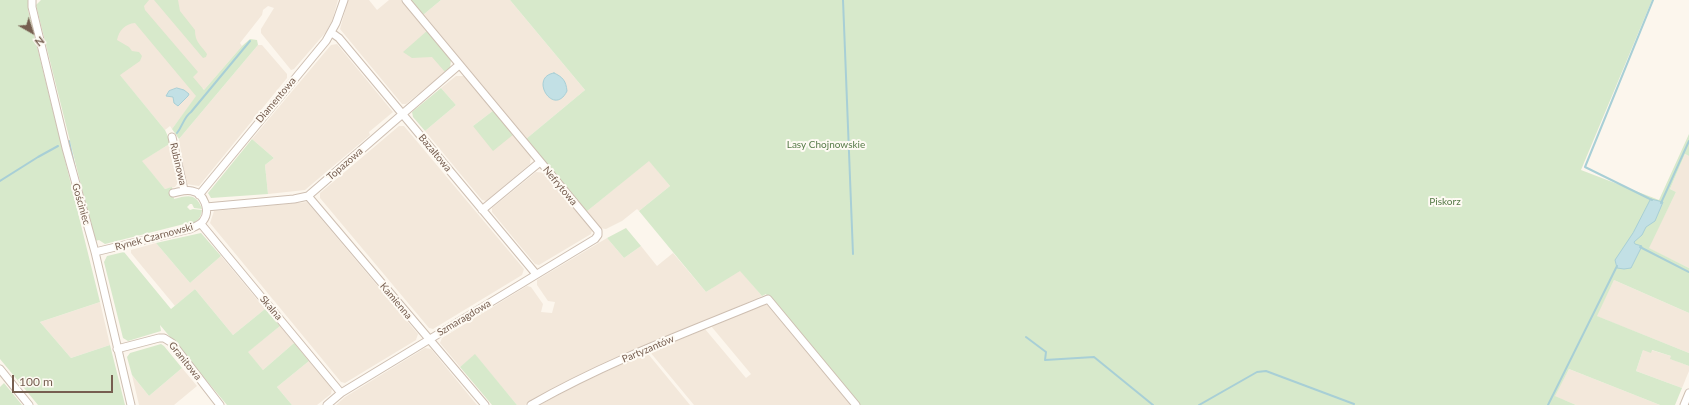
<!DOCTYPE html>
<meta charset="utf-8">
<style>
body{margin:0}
#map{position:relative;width:1689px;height:405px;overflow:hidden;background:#fcf6ed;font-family:Lato,sans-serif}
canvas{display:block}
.north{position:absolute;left:12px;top:12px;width:40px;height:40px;-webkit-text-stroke:3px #fefaf3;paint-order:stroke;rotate:141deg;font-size:11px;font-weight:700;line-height:16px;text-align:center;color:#765e50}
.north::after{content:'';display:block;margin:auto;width:14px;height:18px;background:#765e50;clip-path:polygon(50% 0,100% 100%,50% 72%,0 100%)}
.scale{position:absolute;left:12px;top:375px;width:101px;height:18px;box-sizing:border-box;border:2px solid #765e50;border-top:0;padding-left:5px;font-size:12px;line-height:14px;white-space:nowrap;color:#765e50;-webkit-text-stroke:3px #fefaf3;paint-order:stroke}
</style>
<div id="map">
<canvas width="1689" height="405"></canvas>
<div class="north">N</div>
<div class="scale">100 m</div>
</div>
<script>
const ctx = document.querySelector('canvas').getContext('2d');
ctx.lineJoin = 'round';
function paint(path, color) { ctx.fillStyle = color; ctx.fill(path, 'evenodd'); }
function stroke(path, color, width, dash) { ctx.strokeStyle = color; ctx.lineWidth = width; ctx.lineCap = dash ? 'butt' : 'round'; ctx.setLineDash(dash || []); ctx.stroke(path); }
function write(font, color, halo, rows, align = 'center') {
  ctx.font = font + ' Lato,sans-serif'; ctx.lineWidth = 4; ctx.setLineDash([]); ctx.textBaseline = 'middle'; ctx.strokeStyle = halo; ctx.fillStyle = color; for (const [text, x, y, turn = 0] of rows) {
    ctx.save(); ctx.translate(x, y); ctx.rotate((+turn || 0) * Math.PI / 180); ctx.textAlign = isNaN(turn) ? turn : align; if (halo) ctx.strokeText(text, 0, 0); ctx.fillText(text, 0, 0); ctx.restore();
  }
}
paint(new Path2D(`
 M58,0H338L332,21L326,32L294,69L291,70L261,33V29L274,8L268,6L263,10L262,15L240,43L242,46L204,90L203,88L172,129L170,126L165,130Z
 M348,0H369L377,10L389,0H403L451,58L450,68L406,104H402L340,29Z
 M441,0H510L585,90L526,139L423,15Z
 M337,44L393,112L369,132L370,135L305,190L268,194L265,165L274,158L252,139L331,45Z
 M258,45H262L287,74V78L199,186L186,184L179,139Z
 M456,76H466L494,110L473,126L514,134L531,154L530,164L486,201L482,200L425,131L456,105L441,88Z
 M399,126H404L524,269L522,275L433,329L429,328L320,198V193Z
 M171,143L179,181L175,187L165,189L141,161Z
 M1685,154L1689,156V268L1648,248L1676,192L1670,189Z
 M649,160L670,186L639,211L637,209L622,221L606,229L599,228L586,212Z
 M536,172L546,173L592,230L591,234L539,265L535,264L492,212V208Z
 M307,202L418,334L416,340L345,383L341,382L210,223L214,211Z
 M607,238L624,258L641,246L657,266L673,253L706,292L740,270L762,296L684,331L645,346L571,380L525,405H517L475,355L460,367L440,343L442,338L527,286L531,287L543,304L541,312L552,313L555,302L548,301L537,285V280Z
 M156,243L190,283L221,256L265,309L233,335L195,289L175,306L131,253V250Z
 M1614,280L1689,313V353L1596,316Z
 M100,302L110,345L71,358L40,322Z
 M767,303L852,405H694L650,352L705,329L746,378L751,374L711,326Z
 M280,326L294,343L263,370L247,352Z
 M425,348L431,349L477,405H336L345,397Z
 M1643,350H1651L1671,356V359L1689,366V371L1682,388L1636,371Z
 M643,355H649L690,405H540L576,385Z
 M309,361L332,388L331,394L317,405H292L277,387Z
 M182,368L197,386L174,405H139L132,375L149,396Z
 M1569,369L1660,405H1576L1554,396Z`), '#f3e8db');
paint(new Path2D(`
 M0,0H36L28,10L100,302L40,322L71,358L110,345L125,405H38L0,359Z
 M41,0H149L144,6L145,10L198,72L193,77L204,90L242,46L250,39L257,40L258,45L179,139L172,129L196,96L135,23C125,24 119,30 117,40L129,47L132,51L139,52L142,56L140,61L120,75L165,130L171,143L142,161L165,189L172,187L174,199C187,196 196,192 202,209L194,208L192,204H190L187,207L190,210L193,209L202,210C201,220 194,224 185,226L184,224L105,244L99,240L95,241L36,5Z
 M154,0H178L180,11L195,30C195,42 200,44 207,54L206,57L203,58Z
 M411,0H441L423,15Z
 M510,0H1652L1581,170L1659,200L1689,134V156L1685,154L1670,189L1676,192L1649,248L1689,268V313L1614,280L1597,316L1689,353V366L1670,359L1671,356L1652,350L1651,353L1643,350L1636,371L1682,388L1675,405H1660L1569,369L1555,396L1576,405H858L766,294L762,296L740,271L706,292L639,211L670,186L649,161L586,212L526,139L585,90Z
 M428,30L451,58L450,68L445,72L432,57L412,58L403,52Z
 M441,88L456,105L425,131L413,117L412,112Z
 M494,110L514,134L493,151L473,126Z
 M252,139L274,158L265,165L268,194L211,198L208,193Z
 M626,228L641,246L624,258L607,238Z
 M201,233L221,256L190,283L156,243Z
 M124,252L171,309L195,289L233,335L265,309L280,326L248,352L263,370L294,343L309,361L277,387L292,405H227L160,325L161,331L128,341L123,338L104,262L107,256Z
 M161,344L164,346L182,368L149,396L132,375L127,357L130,353Z
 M475,354L517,405H492L460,367Z
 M4,383L22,405H0V387Z`), '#d7e9cb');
const water = new Path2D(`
 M554,73C563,77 566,81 567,91C554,118 528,77 554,73Z
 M177,88L184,90L189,94L188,96L178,106L174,103L173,97L166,96L169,91Z
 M1651,199L1663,202L1655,221L1646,227L1642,235L1634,242L1635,244L1642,246L1631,268L1624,269L1617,268L1615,260L1633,233Z`);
paint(water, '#c2e0e5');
stroke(water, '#a8cfd6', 1);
stroke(new Path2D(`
 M843,0L853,254
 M177,133C183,125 184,117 191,112L250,41
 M69,141L75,169
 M0,181L38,157L58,146
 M1652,200L1585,167L1653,0
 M1661,203L1689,141
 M1640,247L1689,272
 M1026,337L1046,352L1045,360L1094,357L1153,405
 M1199,405L1257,372L1266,371L1354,404
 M1548,405L1617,266`), '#a8cfd6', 2);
const minor = new Path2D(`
 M32,0V7L66,148L95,252L131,405
 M332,33L339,38L536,274
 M172,137L184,190
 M199,195L326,41L336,23L344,0
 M308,196L485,405
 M206,207L294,199L308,196L459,65
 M482,210L540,162
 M201,224L341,393
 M95,252L190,229C194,227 200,225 203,221C211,211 204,193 192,191C186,189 179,192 173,193
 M117,349L159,338H164L172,343L220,405
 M0,369L29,405
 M327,405L341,393L595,239L598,235V231L406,0
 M531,405C606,362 688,332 768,299L856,405
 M1684,405L1689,393`);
stroke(minor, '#cebfb2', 9);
stroke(minor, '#fff', 7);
write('10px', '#765e50', '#fefaf3', [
 ["Diamentowa",276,100,-50],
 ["Bazaltowa",435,153,50],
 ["Rubinowa",178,164,77],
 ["Topazowa",345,164,-41],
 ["Nefrytowa",560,186,50],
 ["Gościniec",81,204,74],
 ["Rynek Czarnowski",154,237,-15],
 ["Kamienna",396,301,50],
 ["Skalna",271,308,50],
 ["Szmaragdowa",464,318,-31],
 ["Partyzantów",648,349,-23],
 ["Granitowa",185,361,51]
]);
write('10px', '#577b49', '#fefaf3', [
 ["Lasy Chojnowskie",826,145],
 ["Piskorz",1445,202]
]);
</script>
